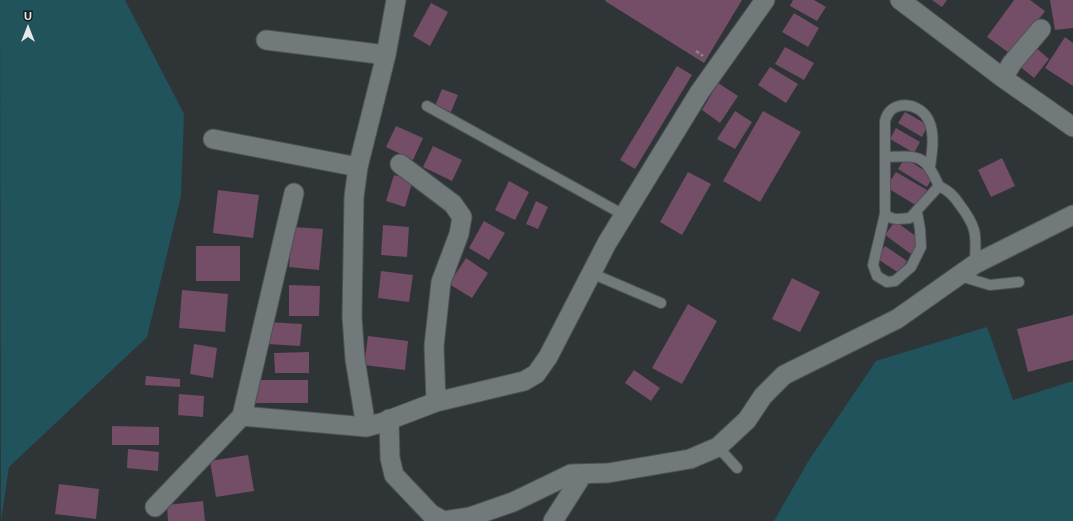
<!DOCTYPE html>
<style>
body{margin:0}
#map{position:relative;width:1073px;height:521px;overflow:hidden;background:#2f3536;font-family:Arial,sans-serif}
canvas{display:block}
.north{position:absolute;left:8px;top:8px;width:40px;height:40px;-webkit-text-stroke:3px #191c1d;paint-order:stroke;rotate:0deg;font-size:11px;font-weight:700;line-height:16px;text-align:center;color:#e5e9ea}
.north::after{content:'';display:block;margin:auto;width:14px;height:18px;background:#e5e9ea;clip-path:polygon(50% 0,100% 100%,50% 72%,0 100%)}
</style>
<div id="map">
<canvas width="1073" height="521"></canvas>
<div class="north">U</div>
</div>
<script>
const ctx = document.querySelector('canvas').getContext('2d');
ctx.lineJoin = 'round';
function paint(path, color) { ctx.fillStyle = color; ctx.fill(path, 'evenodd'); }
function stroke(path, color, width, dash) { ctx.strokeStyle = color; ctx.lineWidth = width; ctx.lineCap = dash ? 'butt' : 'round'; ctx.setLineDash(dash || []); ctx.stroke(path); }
paint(new Path2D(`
 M0,0H125L184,114L181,196L147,337L9,467L1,521Z
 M987,327L1013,400L1073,381V521H774L809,460L876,361Z`), '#21535c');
paint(new Path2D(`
 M606,0H742L704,63L605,1Z
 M793,0H814L826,7L817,21L790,6Z
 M932,0H947L942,7Z
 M1014,0H1030L1045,11L1012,55L987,37Z
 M1050,0H1073V28L1055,30Z
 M431,3L448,12L430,46L413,36Z
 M794,13L819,28L808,47L782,32Z
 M1065,37L1073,43V86L1045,68Z
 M1034,46L1049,59L1034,78L1018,65Z
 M785,47L814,63L804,80L775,64Z
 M677,66L692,75L635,169L620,160Z
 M770,67L798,84L786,103L758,85Z
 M718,83L738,96L720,123L702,110Z
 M442,89L458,95L451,112L435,106Z
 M735,111L752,122L735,149L717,139Z
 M763,111L801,132L760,202L723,181Z
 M905,112L928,125L922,137L898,123Z
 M396,126L423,138L413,160L386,147Z
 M896,128L920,142L914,153L890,139Z
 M433,146L462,160L452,181L423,167Z
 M905,158L933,176L927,187L898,169Z
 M1002,158L1015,186L991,197L978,170Z
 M688,172L711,184L682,235L660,222Z
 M896,172L927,190L917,206L886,187Z
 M394,175L413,180L405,207L386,201Z
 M509,181L529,192L515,220L495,210Z
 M218,190L259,195L253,238L213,233Z
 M536,201L548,207L538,229L526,224Z
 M484,221L505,233L489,260L469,248Z
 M895,221L921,240L911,254L885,235Z
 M383,225L409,227L407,257L381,255Z
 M293,227L323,229L319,270L289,267Z
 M196,246H240V281H196Z
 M885,246L907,261L899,273L876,258Z
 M466,258L488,273L472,298L449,284Z
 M381,271L413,275L409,302L378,298Z
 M792,278L820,292L800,332L772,319Z
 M289,285L320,286L319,316H289Z
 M182,290L228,294L225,332L179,328Z
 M688,304L717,321L682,384L652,368Z
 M1073,315V360L1028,372L1017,329Z
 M268,322L302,324L300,346L267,344Z
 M368,336L408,341L405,370L364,365Z
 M194,344L217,348L213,378L190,374Z
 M309,352V373H275L274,353Z
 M634,370L660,388L651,401L625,383Z
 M146,376L180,379V387L145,385Z
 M256,380H308V403H256Z
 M179,394L204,396L203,417L178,415Z
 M112,426L159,427V445H112Z
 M128,449L159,452L158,471L127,468Z
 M248,455L254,491L216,497L210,461Z
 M59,484L99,489L96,519L55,514Z
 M203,501L205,521H168L167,505Z`), '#744d66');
const service = new Path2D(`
 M427,106L624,215
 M885,157C919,156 924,153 939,186
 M930,167C932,153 935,134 929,121C920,101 890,99 885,121V214C892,221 901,219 910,218L939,186C949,191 954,196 960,205C978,229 976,235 975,264
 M885,214L873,265L877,276L887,282L895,281L911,267L921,247L920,229L917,212
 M591,273L661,303
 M960,276L990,285L1019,282
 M718,447L737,468`);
const minor = new Path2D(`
 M900,0L1003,78L1073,127
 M266,40L386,55
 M1003,78L1012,63L1041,29
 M213,139L358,167
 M400,164L453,204L462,217L459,234L441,282L434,346L436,402
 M242,416L366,427L381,423L436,402L524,381L536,374L548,357L607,243L699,93L765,0
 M389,419L390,458L394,475L431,514L444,521L470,517L513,502L571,474L608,473L690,459L718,447L747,420L763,396L784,375L897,319L975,264L1073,215
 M366,427L355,359L352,317L354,197L358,167L386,55L396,0
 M155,507L242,416L294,193
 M553,521L583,474`);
stroke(service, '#4d5253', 12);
stroke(minor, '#4d5253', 21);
stroke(new Path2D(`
 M696,51L703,56`), '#838889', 2.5, [4, 2]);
stroke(service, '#72797b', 10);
stroke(minor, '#72797b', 19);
</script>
